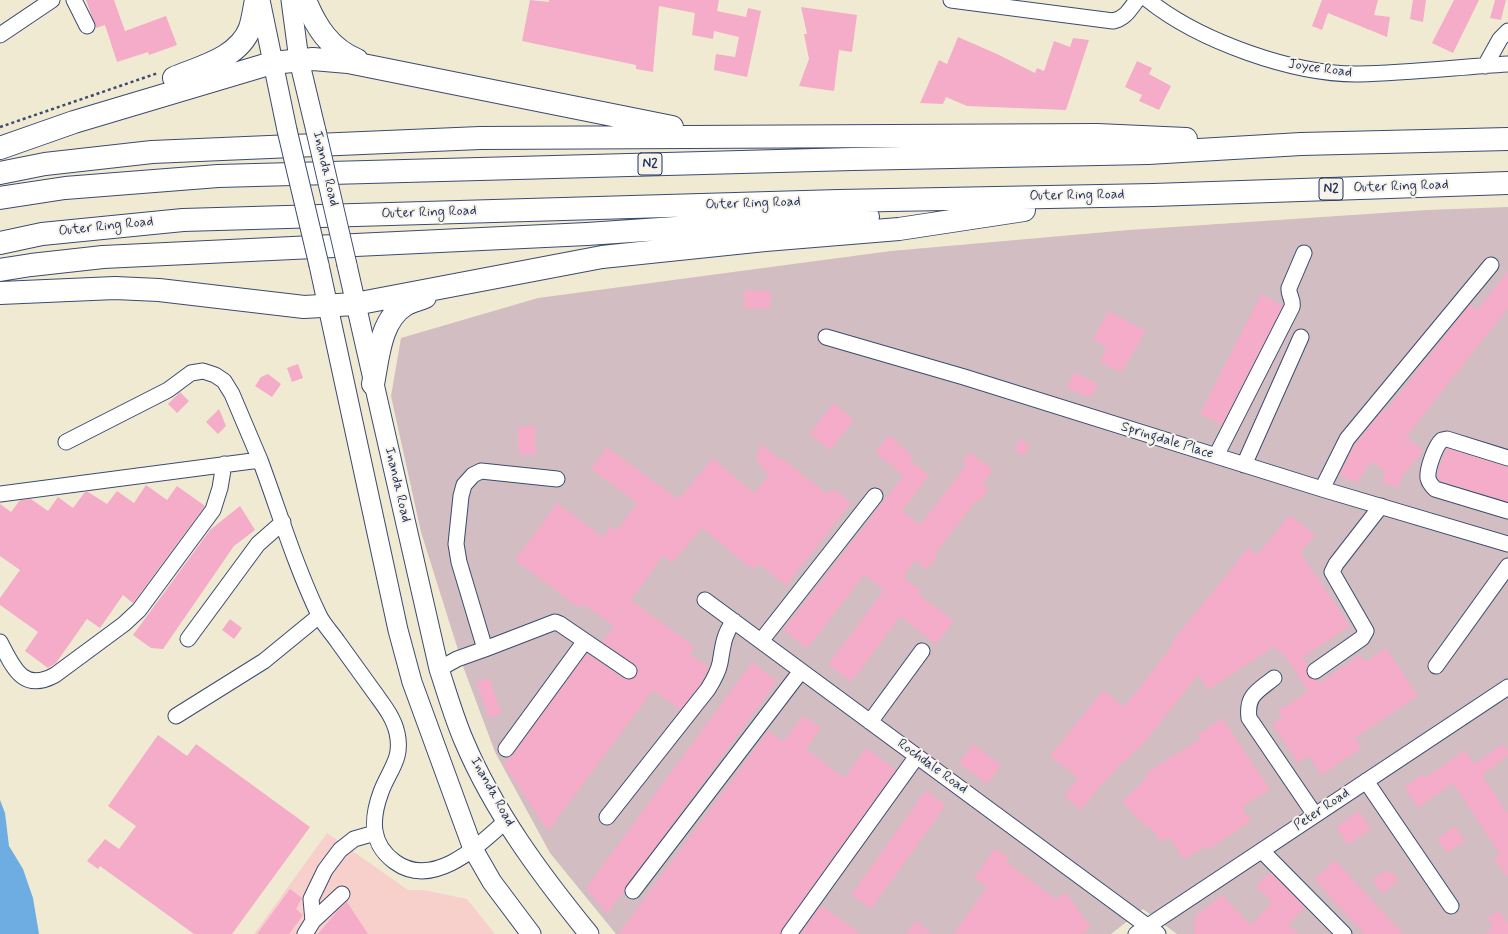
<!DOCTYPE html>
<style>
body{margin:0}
canvas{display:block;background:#f0ead3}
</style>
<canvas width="1508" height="934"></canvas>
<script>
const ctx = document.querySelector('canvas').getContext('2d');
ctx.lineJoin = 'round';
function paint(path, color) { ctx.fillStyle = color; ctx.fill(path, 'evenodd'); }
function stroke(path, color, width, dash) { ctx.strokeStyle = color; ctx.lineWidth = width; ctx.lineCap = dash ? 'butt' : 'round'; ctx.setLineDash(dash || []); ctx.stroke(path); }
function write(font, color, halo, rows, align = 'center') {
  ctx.font = font + ' Mynerve,sans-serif'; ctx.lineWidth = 4; ctx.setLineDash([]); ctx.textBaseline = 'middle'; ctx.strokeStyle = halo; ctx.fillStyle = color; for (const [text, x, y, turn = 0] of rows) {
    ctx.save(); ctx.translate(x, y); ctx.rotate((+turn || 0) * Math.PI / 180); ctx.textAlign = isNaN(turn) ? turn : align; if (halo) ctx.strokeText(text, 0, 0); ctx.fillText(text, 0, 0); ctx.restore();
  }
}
paint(new Path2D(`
 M327,833L408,890H424L467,899L495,934H254Z`), '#f7d0cb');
paint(new Path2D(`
 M1508,207V934H1177L1143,909L1111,934H616L550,853L495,752L464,669L421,532L391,396L401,338L538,298L891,251L1129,230L1427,210Z`), '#d2bec2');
paint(new Path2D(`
 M0,800L5,813L9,846L23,869L33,898L39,934H0Z`), '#6eade1');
paint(new Path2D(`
 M86,0H114L125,31L166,16L177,45L149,55L148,52L117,62L105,25L96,28Z
 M530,0L549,2V0H719L717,11L746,17L748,8L761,11L747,77L714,70L716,54L735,57L739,37L714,31L713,39L692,35L695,13L659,6L653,72L636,69V65L522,41Z
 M1322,0H1378L1374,15L1390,17L1387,37L1328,13L1322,30L1312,26Z
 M1413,0H1426L1423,22L1410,19Z
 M1454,0H1479L1453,53L1432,43Z
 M1495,0H1506L1501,20L1490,18Z
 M801,7L857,15L852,52L839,50L834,91L799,86L809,59L804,34H807Z
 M958,37L997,54L1035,73L1037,68L1044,71L1054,41L1070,47L1073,38L1089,40L1066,110L967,106L946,97L943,104L920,103L939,60L947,64Z
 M1137,61L1152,68L1149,74L1171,86L1159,110L1139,101L1142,95L1125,87Z
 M1508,271V308L1406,437L1423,450L1402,477L1398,488L1382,482L1385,472L1371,461L1357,483L1339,475L1355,444L1384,409L1386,410L1470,304L1477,310Z
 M744,290L771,291L770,309L744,308Z
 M1261,294L1283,306L1222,425L1200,414Z
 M1108,311L1146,331L1121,373L1100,362L1107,347L1093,340Z
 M298,364L303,378L292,382L287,368Z
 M1074,372L1098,384L1091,398L1067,388Z
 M268,374L281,384L272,397L255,386L261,377Z
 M180,392L189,401L177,413L168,404Z
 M833,403L854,420L830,450L809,434Z
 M219,409L226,426L218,434L206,422Z
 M535,426L536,454L520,455L519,448H518V427Z
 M889,435L913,456L910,460L929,475L902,511L920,525L966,465L962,462L970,452L993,470L983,484L989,489L979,502L977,500L935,553L938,555L927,569L915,560L903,577L921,591L918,594L954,621L936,644L900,617L851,682L828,664L884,590L864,575L807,649L783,630L903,476L875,452Z
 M1021,439L1030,447L1023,456L1014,448Z
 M761,444L781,460L782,458L827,494L830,490L837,491L851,503L786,586L759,564L756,568L749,567L702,528L672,563L664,555L631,600L695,647L690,654L709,668L701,684L680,710L653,690L548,831L503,764L513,754L587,653L624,679H633L638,671L634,664L602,642L614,626L583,604L579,608L515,560L557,503L603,537L610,527L616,531L637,503L591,469L607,447L678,499L713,458L754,493L769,475L760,467L762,465L755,460Z
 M1447,448L1508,467V502L1440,481L1437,477L1438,471Z
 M146,485L167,500L177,486L205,506L133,603L123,595L100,628L87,619L56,663L48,668L25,651L38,632L0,605V598L20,570L0,556V504L11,512L20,500L31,499L48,511L58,497L73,508L85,492H88L107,504L117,491L134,503Z
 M240,506L255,530L234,546L163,649L151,648L133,635L210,530Z
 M1290,515L1315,535L1300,552L1350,626L1302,658L1308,666L1306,671L1308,676L1317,680L1319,683L1360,655L1365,662L1386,648L1418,696L1355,738L1362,748L1321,775L1309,756L1298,763L1272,724L1282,717L1278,711L1308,691L1283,653L1281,654L1275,646L1208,690L1198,675L1138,750L1136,749L1124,764L1121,762L1107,781L1105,780L1081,810L1064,796L1078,778L1050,756L1103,690L1124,707L1173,645L1171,643L1248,548L1257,555Z
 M230,619L242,628L234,639L222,630Z
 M752,662L777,681L607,914L586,888Z
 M489,678L502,713L489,718L476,682Z
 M803,715L821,728L806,749L844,778L866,748L896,770L782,929L780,934H618L768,731L783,742Z
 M1222,718L1270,789L1242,807L1251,821L1208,850L1206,846L1184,860L1169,837L1161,842L1149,825L1147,828L1122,802L1147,777L1146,773L1200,739L1197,735Z
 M158,735L187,756L196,744L310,827L232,934H194L100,866L98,869L87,861L105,839L119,849L136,826L108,806Z
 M973,744L1001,765L987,784L959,763Z
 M1503,744L1508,752V756L1482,775L1508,814V878L1494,858L1500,854L1453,783L1418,808L1404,787L1423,774L1426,777L1465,750L1474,764Z
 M926,790L946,805L871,909L851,895Z
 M1359,811L1371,829L1348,845L1336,827Z
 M1455,826L1465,841L1447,853L1437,839Z
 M995,848L1009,858L1006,862L1056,899L1066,892L1091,928L1081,934H953L987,887L974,878Z
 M1335,860L1381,910L1403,934H1364L1314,879Z
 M1387,870L1390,874L1393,873L1398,881L1382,894L1372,879Z
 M1270,872L1305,907L1288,925L1299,934H1194L1195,916L1222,895L1251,925L1272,902L1256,886Z
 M290,889L302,898L296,909L303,915L289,934H257Z
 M347,902L368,934H318L339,909Z
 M821,905L861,934H800Z
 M1499,911L1508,924V934H1485L1493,926L1487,918Z
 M915,921L933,934H905Z`), '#f4acc8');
const minor = new Path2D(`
 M74,0L87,26
 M951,0L1113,21C1125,19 1130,9 1137,0
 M1148,0C1199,41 1294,75 1359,74C1409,73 1459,67 1508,64
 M0,35L52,0
 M1485,66L1500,39L1508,31
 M826,337L964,377L1322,489L1508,544
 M66,442L168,390L191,373L203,371L215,375L224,381L232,394L260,460
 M1216,456L1292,307C1294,300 1288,295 1289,288L1304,253
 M1508,458L1447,439L1442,440C1435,446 1427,469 1428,478C1429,483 1432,486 1435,489L1508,511
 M1244,465L1301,337
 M1322,489L1347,439L1491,265
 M0,494L260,460C279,511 295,565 319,615C323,624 332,633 338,642C351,660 364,678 377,696C385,707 394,719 397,733C403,759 389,770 381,792C371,819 370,844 395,862C434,890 479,845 507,820
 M705,600L1158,934
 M188,639L258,544L283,522
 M761,641L875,496
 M0,642C13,666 22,693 55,675L124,624L139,610L213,510L220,488L224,464
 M485,649L555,622L560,624L629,671
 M1436,666L1508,566
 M439,669L457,659L485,649L459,562L456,544L461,496L464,485L473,475L481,471L557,479
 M1315,671L1362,638L1366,631L1332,572L1336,564L1381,506
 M1274,678C1258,691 1246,695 1249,718L1315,815
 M176,716L264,661L319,616
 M870,722L922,651
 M506,749L585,641
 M1366,781L1451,906
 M607,817L708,689C713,681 718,673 720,663C723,647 723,635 734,621
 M1262,851L1344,934
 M633,891L801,671
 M313,921L311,899L325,870L340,850L354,839L375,833
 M305,934L313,921L342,894
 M789,934L917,756
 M1136,934L1508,687`);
const major = new Path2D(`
 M260,0L287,130
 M291,0L299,60L316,131
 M319,265L398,630L412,682L473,849L492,882L531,934
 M347,265L439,669C447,693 454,718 464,741C494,812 541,875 589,934`);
const highway = new Path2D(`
 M305,0C316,27 330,49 357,60
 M174,78C200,67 239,58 250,28C253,19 254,9 256,0
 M0,148L74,122L272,63L313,59L348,62L672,127
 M0,173L45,164L152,152L480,138L1097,135L1186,139
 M0,198L65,188L218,176L853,159L1148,153L1301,144L1508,139
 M0,243L42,234L183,220L839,201L1153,195L1508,183
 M0,270L31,265L103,257L587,234L807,219L868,217
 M0,293L115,288L159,290L304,307L355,304L602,257L765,240L899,229L1024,210
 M373,384C378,359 380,320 405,305C411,301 419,300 425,297`);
stroke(minor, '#3b4b70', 17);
stroke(major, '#3b4b70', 21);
stroke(highway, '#3b4b70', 24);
stroke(new Path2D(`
 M0,127L158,73`), '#3b4b70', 2.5, [3, 3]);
stroke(minor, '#fff', 15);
stroke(major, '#fff', 19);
stroke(highway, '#fff', 22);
const majorBridge = new Path2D(`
 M287,130L319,265
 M316,131L347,265`);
stroke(majorBridge, '#3b4b70', 21, []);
stroke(majorBridge, '#fff', 19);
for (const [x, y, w] of [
 [650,164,24],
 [1331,189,24]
]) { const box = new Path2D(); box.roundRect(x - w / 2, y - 11, w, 22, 3); ctx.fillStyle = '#f7f3e8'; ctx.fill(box); stroke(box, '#1b2f5e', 1); }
write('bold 13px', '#1b2f5e', null, [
 ["N2",650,164],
 ["N2",1331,189]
]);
write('14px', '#1b2f5e', '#f7f3e8', [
 ["Joyce Road",1320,69,8],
 ["Inanda Road",325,169,77],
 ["Outer Ring Road",1401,187,-2],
 ["Outer Ring Road",1077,196,-1],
 ["Outer Ring Road",753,204,-2],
 ["Outer Ring Road",429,213,-2],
 ["Outer Ring Road",106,227,-6],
 ["Springdale Place",1167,441,17],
 ["Inanda Road",397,485,77],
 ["Rochdale Road",932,767,36],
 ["Inanda Road",492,792,61],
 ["Peter Road",1322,810,-34]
]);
</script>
